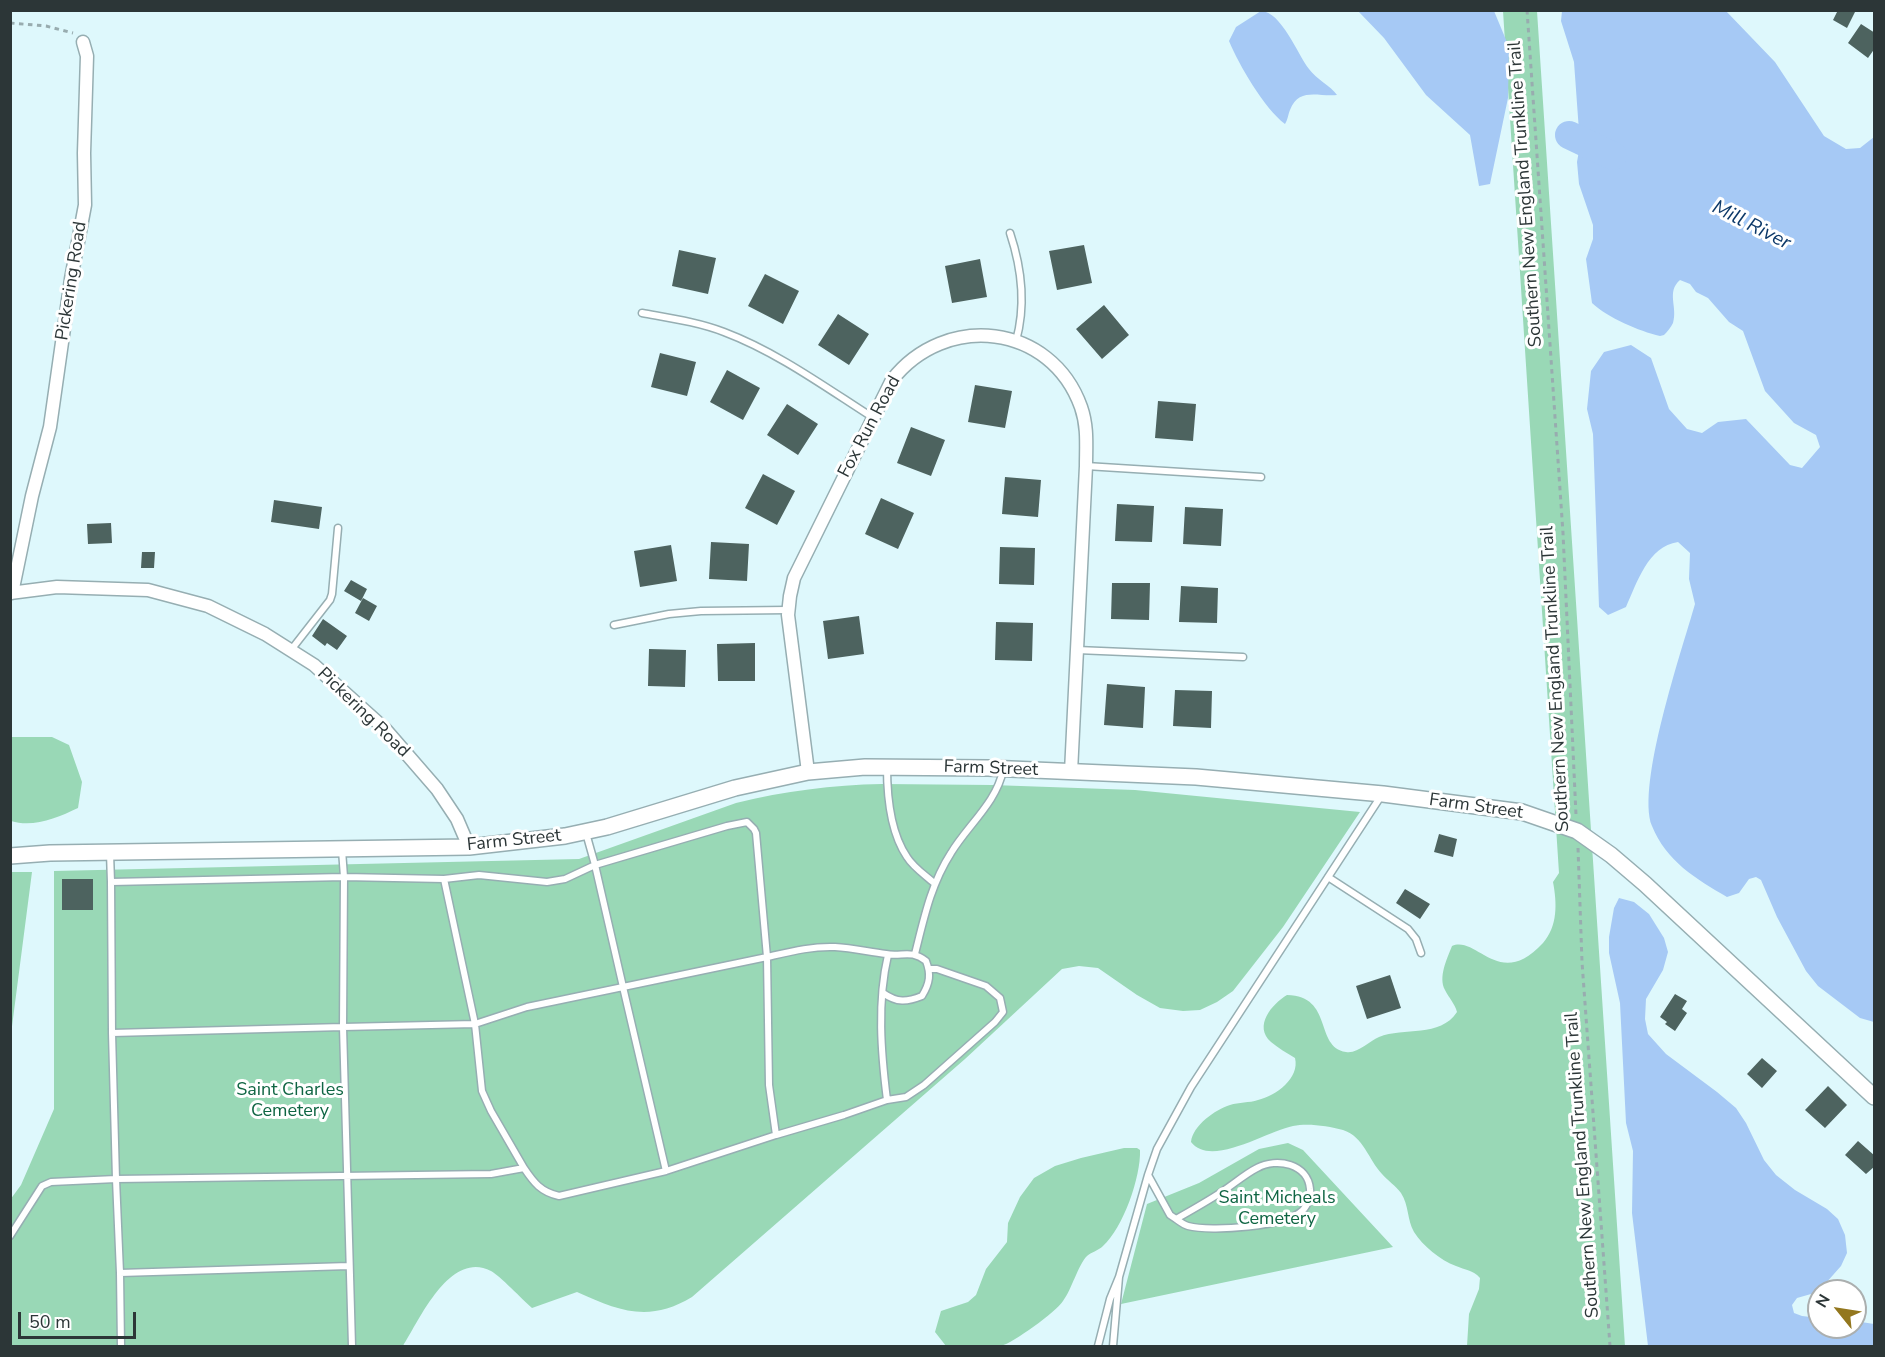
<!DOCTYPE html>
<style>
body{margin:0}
#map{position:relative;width:1885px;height:1357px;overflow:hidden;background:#def8fc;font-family:"Nunito Sans",sans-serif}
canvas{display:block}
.frame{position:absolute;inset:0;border:12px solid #2c3637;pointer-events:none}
.north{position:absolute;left:1807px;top:1279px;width:60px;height:60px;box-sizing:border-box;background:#fff;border:2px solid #abafaf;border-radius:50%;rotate:300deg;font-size:16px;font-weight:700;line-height:24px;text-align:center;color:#2c3637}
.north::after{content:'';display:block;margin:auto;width:21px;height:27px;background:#93771e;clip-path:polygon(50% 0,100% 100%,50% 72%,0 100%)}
.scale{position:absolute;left:18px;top:1312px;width:118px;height:27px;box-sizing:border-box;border:3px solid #2c3637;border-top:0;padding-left:8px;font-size:18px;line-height:21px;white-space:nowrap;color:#2c3637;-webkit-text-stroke:4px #fff;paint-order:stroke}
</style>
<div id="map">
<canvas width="1885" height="1357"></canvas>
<div class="frame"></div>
<div class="north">N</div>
<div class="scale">50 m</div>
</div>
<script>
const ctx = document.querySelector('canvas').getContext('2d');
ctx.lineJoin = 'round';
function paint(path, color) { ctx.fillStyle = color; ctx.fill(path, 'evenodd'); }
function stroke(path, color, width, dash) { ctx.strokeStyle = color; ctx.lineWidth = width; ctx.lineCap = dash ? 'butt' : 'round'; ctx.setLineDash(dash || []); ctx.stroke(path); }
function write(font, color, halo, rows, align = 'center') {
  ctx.font = font + ' "Nunito Sans",sans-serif'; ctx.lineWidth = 6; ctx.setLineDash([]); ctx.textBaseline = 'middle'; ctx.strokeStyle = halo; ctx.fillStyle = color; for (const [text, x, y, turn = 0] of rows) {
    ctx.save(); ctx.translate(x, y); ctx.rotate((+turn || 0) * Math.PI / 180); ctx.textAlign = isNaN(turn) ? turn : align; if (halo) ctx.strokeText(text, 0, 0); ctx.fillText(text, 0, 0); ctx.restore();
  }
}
paint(new Path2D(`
 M1503,11H1537L1625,1346H1467L1469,1314L1479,1289L1480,1278C1473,1270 1465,1270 1456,1266C1440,1260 1423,1246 1414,1232C1407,1220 1409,1205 1401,1193C1396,1186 1387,1180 1382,1174C1368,1159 1364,1137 1343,1130C1328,1126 1308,1123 1293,1126C1267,1131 1211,1168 1191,1142C1193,1125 1215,1110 1230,1105C1239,1102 1249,1103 1258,1100C1276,1096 1300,1078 1295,1058C1287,1053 1278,1048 1271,1042C1253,1026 1272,1004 1287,995C1334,996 1314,1047 1346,1052C1358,1054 1369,1041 1379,1037C1404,1027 1440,1038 1457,1012C1455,1004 1449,998 1445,990C1438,977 1447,959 1452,946C1477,935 1499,991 1543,943C1558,926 1557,903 1553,882L1559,873Z
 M11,737H52L69,745L82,782L78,808C57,818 33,828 11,821Z
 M882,784L992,785L1135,790L1360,812L1283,927L1233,991L1217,1002L1200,1010L1183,1011L1160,1008L1137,995L1098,968L1079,966L1062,969L965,1059L692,1297C649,1323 619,1311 577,1292L532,1308C523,1300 499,1275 491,1271C450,1250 420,1319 403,1346H11L10,1200L21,1185L54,1109V871L579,859L736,803C785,791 832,785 882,784Z
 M11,872H32L11,1034L10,872Z
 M1288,1143L1303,1150L1393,1247L1121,1304L1147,1204L1199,1183L1259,1149Z
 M1124,1148H1137L1140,1150C1141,1177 1123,1228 1103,1246C1098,1251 1091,1252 1087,1256C1078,1265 1072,1289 1063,1301C1056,1312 1013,1343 1001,1346C988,1350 960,1347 946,1346L935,1332L941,1311L968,1302L976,1295L986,1269L1007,1242L1008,1223L1020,1197L1034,1178L1055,1166L1081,1158Z`), '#99d8b6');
paint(new Path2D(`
 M1261,11C1281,11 1298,55 1309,69C1316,79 1331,86 1337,95C1318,97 1299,87 1290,110C1288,115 1288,119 1285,124C1264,108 1239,65 1229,41L1236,27Z
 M1358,11H1494L1509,47L1508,98L1490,184L1479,186L1470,135L1426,95L1384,38Z
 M1562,11H1726L1775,62L1824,136L1846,149L1860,148L1874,137V1022L1860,1018L1818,986L1806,971L1777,917L1761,880L1756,877L1749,879L1739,893L1727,897C1696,879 1666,861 1652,826C1636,785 1682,650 1695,604L1689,579L1690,553L1678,542C1648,546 1637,583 1626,607L1608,615L1599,607L1593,434L1587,409L1591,371L1604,352L1631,345L1651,358L1669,409L1687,429L1702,433L1718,422L1746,419L1790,465L1802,468L1820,447L1816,435L1794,423L1765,391L1743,331L1729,322L1708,298L1696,292L1690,284L1680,280C1666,292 1678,307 1673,323C1671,327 1667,332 1664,335L1660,336C1639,331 1608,318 1592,303L1586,259L1593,239V225L1579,184L1577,162L1580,145L1574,62L1561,21Z
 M1619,898L1634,902L1649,914L1664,938L1668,952L1663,970L1646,999L1645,1019L1648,1034L1666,1054L1717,1092L1736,1108L1746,1123L1764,1160L1776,1175L1795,1190L1827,1209L1838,1219L1845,1235L1847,1253L1841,1266L1818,1292L1797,1298L1792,1305L1794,1313L1802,1316L1819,1318V1327H1855V1321L1874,1324V1346H1648L1632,1213L1633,1151L1626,1123L1620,1003L1609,953V937L1614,908Z`), '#a6c9f5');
stroke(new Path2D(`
 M1569,135L1613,156`), '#a6c9f5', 28);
paint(new Path2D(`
 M1838,10H1856L1847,28L1833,20Z
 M1861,24L1875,33V48L1868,58L1848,43Z
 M1084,245L1092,283L1057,290L1049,251Z
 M679,250L716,258L708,294L672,286Z
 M980,259L987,297L952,303L945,266Z
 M765,274L799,291L783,324L748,306Z
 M1104,305L1129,335L1102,359L1076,329Z
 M838,314L869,334L849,365L818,345Z
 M660,353L696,362L687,396L651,387Z
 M727,370L760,388L743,420L710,402Z
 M975,385L1012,391L1005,428L968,422Z
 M1158,401L1196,404L1193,441L1155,438Z
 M787,404L818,424L798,455L767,435Z
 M911,427L945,440L931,476L897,463Z
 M763,474L795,491L777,525L745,508Z
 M1005,477L1041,480L1038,517L1002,514Z
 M881,498L914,513L898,549L865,534Z
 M274,500L322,507L319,529L271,522Z
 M1117,504L1154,506L1152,542L1115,541Z
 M1185,507L1223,509L1221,546L1183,544Z
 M111,523L112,543L88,544L87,524Z
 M711,542L749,544L747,581L709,579Z
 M671,545L677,581L640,587L634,551Z
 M1000,547L1035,548L1034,585L999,584Z
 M142,552H155L154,568H141Z
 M351,580L367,589L361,601L344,591Z
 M1112,583H1150L1149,620L1111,619Z
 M1181,586L1218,588L1217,623L1179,622Z
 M363,598L377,606L369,621L355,613Z
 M859,616L864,654L828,659L823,621Z
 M323,619L347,636L337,650L327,643L325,646L312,636Z
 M996,622L1033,623L1032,661L995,660Z
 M755,643V681H718L717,644Z
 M649,649L686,650L685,687L648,686Z
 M1107,684L1145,687L1143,728L1104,725Z
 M1175,690L1212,691L1211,728L1173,726Z
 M1439,834L1457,839L1453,857L1434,852Z
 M62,879H93V910H62Z
 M1405,889L1430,904L1420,919L1396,903Z
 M1390,975L1401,1008L1367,1019L1356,986Z
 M1675,994L1687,1001L1682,1009L1687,1013L1675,1031L1665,1024L1667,1022L1660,1017Z
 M1762,1058L1777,1071L1762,1088L1747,1074Z
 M1828,1086L1847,1105L1825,1128L1805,1110Z
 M1858,1141L1875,1156V1166L1866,1174L1845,1155Z`), '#4d635f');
const service = new Path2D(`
 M1010,233C1022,269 1026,305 1016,341
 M642,313C669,318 698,322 724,332C777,352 825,387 872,417
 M1086,466L1261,477
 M614,625L669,614L701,611L788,610
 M291,650L330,600L332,594L338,528
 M1077,650L1243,657
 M887,767C887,796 890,832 907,857C913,867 925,875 934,883
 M586,833L595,865L727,826L747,822L754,829L756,833L767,957C789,952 812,946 835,947C853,948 869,952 886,954C902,957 911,949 926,961C931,974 930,983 922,996C907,1002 897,1003 883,993
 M342,850L344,877L343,1027L475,1024L444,879
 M110,853L111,882L344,877L444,879L479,875L547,882L565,879L595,865L623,987L767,957L769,1085L776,1135L844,1115L887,1100C881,1052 877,1002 888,955
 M1328,877L1408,929L1416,939L1421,953
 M915,954C924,918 931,884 951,853C967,826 997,802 1003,770
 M112,1033L343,1027L352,1346
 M887,1100L906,1097L924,1085L995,1022L1003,1012L1000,998L986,986L937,969H929
 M666,1171L776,1135
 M1176,1219C1180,1222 1184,1225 1188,1226C1211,1232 1286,1227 1303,1210C1308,1205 1311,1195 1310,1189C1308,1164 1277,1157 1257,1168C1245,1174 1234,1184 1223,1191C1208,1201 1192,1210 1176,1219L1170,1215L1148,1175L1157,1149L1191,1087L1381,796
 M10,1236L42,1186L51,1182L116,1179L112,1033L111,882
 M120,1273L116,1179L491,1174L524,1168C534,1183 541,1192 559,1196L666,1171L623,987L527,1007L475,1024L482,1091L491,1111L524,1168
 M1119,1277L1148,1175
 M121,1346L120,1273L349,1266
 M1098,1346L1110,1299L1119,1277L1113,1346`);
const minor = new Path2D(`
 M10,593L57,587L148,590L208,606L265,634L314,665L385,729L437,789L457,819L469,847
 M12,593L32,496L50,427L71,279L85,205L84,153L87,56L83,42
 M808,772L788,615L790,596L794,578L892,380C945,312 1051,323 1081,407C1088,427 1086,446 1086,466L1071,772`);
const tertiary = new Path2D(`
 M10,856L50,853L469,847L565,836L607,827L735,788L808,772L865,767L988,768L1196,777L1383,794L1522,812L1577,831L1611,855L1645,884L1874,1097`);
stroke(service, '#96aeb2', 9);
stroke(minor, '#96aeb2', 15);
stroke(tertiary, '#96aeb2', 18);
stroke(new Path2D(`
 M1527,10L1563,533L1576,815
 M10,23L46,26L73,33
 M1578,848L1582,962L1610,1346`), '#98acaf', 3, [4.5, 4.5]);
stroke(service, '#fff', 6);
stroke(minor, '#fff', 12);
stroke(tertiary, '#fff', 15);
write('18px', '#2c3637', '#fff', [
 ["Southern New England Trunkline Trail",1526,194,-94],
 ["Pickering Road",72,281,-81],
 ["Fox Run Road",870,427,-62],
 ["Southern New England Trunkline Trail",1556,679,-93],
 ["Pickering Road",363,713,44],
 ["Farm Street",991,769,2],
 ["Farm Street",1476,807,8],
 ["Farm Street",514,841,-6],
 ["Southern New England Trunkline Trail",1583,1165,-94]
]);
write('18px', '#0f6543', '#fff', [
 ["Saint Charles",290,1091],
 ["Cemetery",290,1112],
 ["Saint Micheals",1277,1199],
 ["Cemetery",1277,1220]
]);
write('italic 20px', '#0d3969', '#fff', [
 ["Mill River",1751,226,27]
]);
</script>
